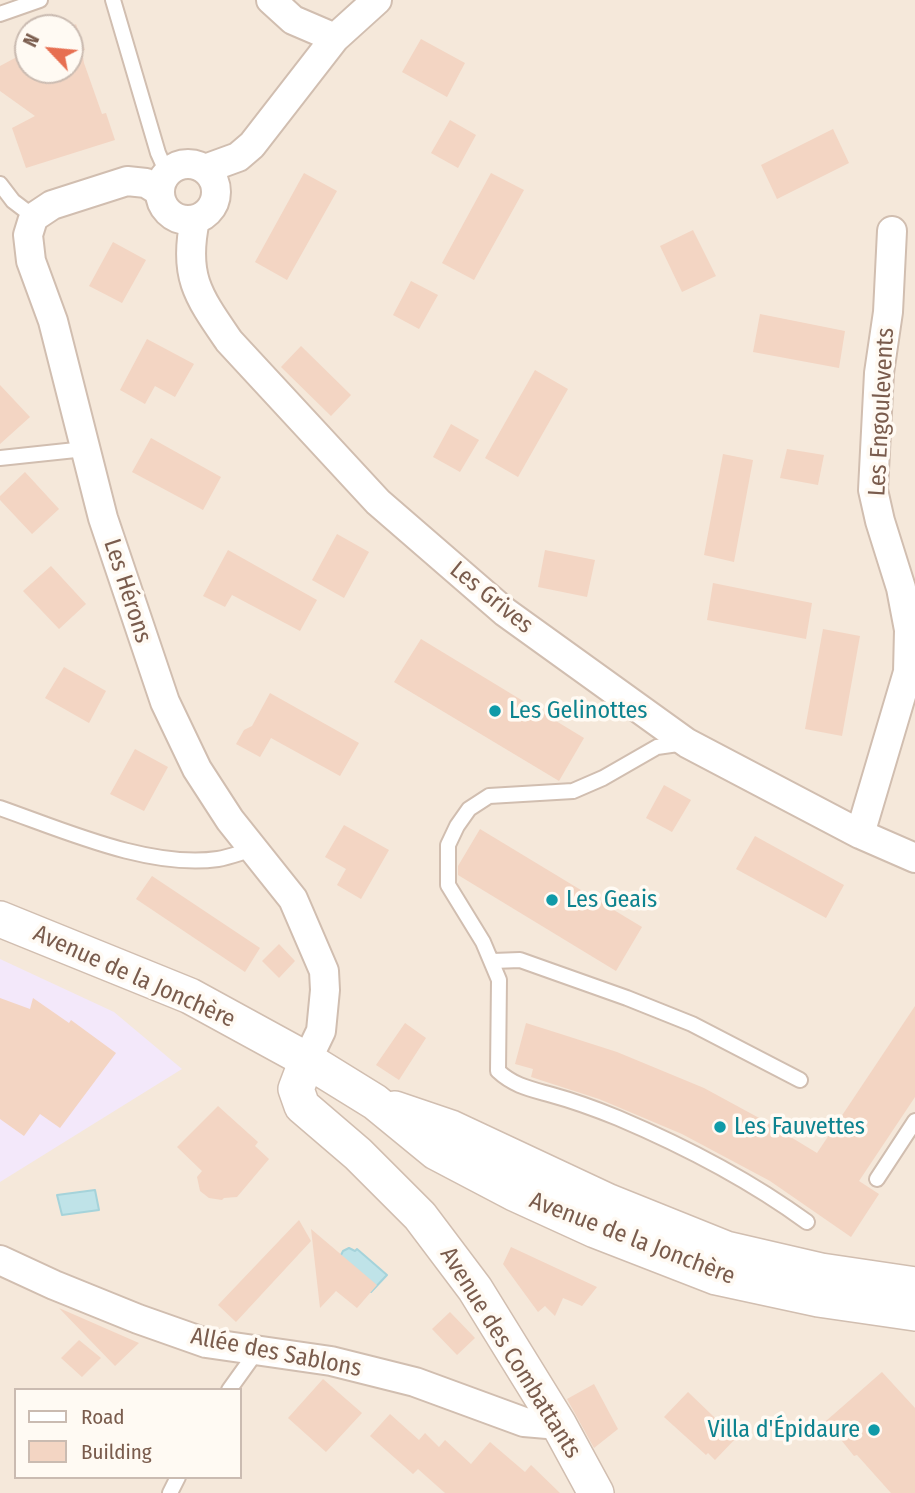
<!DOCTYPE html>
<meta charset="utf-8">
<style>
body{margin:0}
#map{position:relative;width:915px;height:1493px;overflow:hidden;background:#fdf6ec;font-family:"Fira Sans Condensed",sans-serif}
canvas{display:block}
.legend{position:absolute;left:14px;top:1388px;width:228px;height:91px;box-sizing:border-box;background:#fffaf3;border:2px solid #cabbb1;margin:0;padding:9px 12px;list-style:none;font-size:21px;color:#7a5c4d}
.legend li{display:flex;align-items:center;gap:14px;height:35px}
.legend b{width:35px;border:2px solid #cabbb1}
.north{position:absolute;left:14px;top:14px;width:70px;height:70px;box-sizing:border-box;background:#fffaf3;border:2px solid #cabbb1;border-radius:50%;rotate:296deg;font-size:19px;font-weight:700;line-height:28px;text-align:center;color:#7a5c4d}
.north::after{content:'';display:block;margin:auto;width:24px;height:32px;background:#e76f51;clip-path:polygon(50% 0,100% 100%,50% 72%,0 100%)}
</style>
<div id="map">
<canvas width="915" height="1493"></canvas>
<ul class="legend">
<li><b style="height:9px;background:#fff"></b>Road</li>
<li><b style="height:19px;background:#f3d5c3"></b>Building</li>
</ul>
<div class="north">N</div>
</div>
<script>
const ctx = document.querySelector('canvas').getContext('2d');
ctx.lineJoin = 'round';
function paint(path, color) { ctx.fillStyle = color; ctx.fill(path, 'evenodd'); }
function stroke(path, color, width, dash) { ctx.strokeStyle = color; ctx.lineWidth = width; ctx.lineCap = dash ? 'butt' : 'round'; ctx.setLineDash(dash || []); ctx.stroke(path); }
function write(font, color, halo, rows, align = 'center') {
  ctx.font = font + ' "Fira Sans Condensed",sans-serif'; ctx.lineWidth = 7; ctx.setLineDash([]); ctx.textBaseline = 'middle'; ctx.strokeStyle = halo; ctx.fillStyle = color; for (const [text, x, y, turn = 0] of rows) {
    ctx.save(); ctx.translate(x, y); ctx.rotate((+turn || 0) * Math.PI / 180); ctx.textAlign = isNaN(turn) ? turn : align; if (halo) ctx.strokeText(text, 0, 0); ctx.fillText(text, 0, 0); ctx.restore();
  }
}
paint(new Path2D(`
 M0,0H915V1493H0ZM28,28H70V70H28ZM16,1390H240V1477H16Z`), '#f5e8da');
paint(new Path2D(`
 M0,959L114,1012L182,1069L0,1182Z`), '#f3e8fa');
const water = new Path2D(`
 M95,1190L99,1210L62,1215L57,1195Z
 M349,1248L355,1251L357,1249L387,1275L371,1292L340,1257L343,1251Z`);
paint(water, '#bfe3e8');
stroke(water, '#a5d3da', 2);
paint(new Path2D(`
 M76,24L85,50L82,51L84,63L102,114L106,113L115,140L26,168L12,128L35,116L0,91V66L28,51V70H70L69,28Z
 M421,39L465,63L447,97L402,72Z
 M450,120L476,135L458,168L431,153Z
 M833,129L849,163L777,199L761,165Z
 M304,173L337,191L287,280L255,262Z
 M491,173L524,190L474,280L442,263Z
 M693,230L716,276L682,292L660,246Z
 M113,242L146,260L122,303L89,286Z
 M411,281L438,295L419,329L393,315Z
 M760,314L845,331L839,368L753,352Z
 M147,339L194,364L175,397L155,386L145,404L120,390Z
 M301,346L351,395L331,416L281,367Z
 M535,370L568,389L518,477L485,458Z
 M0,385L30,417L0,444Z
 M451,424L479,440L460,472L433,457Z
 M151,438L221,477L203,510L132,472Z
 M787,449L824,455L818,485L780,478Z
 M723,454L753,460L734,562L704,555Z
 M25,472L59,509L32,534L0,500V496Z
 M337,534L369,552L344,598L312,580Z
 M228,550L317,600L300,631L232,595L225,607L203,596Z
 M545,550L595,560L587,597L538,587Z
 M51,566L86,604L59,629L23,591Z
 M713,583L812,603L806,639L707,620Z
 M823,629L860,636L842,736L805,729Z
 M421,639L584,738L559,781L394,682Z
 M64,667L106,691L89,723L45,698Z
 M270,693L359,743L340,776L271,738L260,757L236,744L244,730L252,726Z
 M135,749L168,767L144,811L110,794Z
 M664,785L691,800L672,832L646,818Z
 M344,825L389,850L361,899L337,885L346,869L325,857Z
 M480,829L642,927L616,971L458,875V866Z
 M755,836L844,885L826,918L736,869Z
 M152,876L260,948L245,972L136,899Z
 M279,944L295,961L279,978L262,961Z
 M0,998L30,1009L33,998L69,1023L71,1020L116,1053L60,1128L40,1114L24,1136L0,1119Z
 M915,1006V1097L859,1181L879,1194L851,1237L770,1181L682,1134L599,1099L531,1077L533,1069L515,1064L526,1023L564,1035L617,1052L704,1088L761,1119L817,1153Z
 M405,1023L426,1038L399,1080L376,1065Z
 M218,1106L258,1142L255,1146L269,1159L237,1197L224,1198L222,1200L209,1198L200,1191L197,1177L202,1171L177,1147Z
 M299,1220L311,1241L236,1322L218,1305Z
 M311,1229L377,1285L357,1308L336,1291L320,1308Z
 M511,1247L597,1287L582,1306L563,1298L555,1316L545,1306L538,1312L503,1264Z
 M59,1308L139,1343L115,1366Z
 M450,1312L475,1338L457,1355L432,1329Z
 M79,1340L101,1358L82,1377L61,1358Z
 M882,1372L915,1408V1493H891L857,1455L854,1456L826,1421Z
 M323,1379L362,1413L326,1452L288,1418Z
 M594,1384L618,1429L594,1448L567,1399Z
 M688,1392L736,1438L715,1460L708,1453L706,1455L664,1417Z
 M390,1414L419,1440L425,1433L439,1447L445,1440L471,1464L490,1442L525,1472L531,1465L560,1493H445L418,1469L413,1474L370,1436Z`), '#f3d5c3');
const service = new Path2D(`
 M113,0L158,153L167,173
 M0,14L40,0
 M0,184L13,201L34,217
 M0,458L85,449
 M685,743L657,747L603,778L573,791L489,796L469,809L457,826L448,845V885L483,942L499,980L498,1071C514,1086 531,1089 552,1095C574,1101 596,1109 618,1118C684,1146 748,1179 807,1222
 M0,808C63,830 150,869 218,859C230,857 242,852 254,849
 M493,961L520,960L627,998L692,1024L800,1080
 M877,1179L915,1121
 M229,1390L257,1351
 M170,1493L178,1477`);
const minor = new Path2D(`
 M271,0L293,20L335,38
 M160 192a28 28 0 1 1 56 0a28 28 0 1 1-56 0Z
 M205,169L238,157L252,145L335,38L377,0
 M159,191L146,183L127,181L52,205L34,217L32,222L28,235L31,261L53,321L103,518L165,702L197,769L230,820L293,899L324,971L325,990L321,1031L307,1060
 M195,220C183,276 198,296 229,341L378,502L505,612L687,743L860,834L915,858
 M860,834L908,672L909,630L901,588L880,521L873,490L879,373L888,312L892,231
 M0,1260L54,1285L138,1319L206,1343L331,1361L415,1382L524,1422L559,1425`);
const tertiary = new Path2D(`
 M0,919L190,996L307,1060L375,1102L436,1152L514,1193L595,1230L716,1277L818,1299L915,1313
 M307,1060L296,1089L302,1106L358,1154L420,1216L475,1289L559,1425L596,1493
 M395,1109L451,1128L609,1202L726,1249L821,1271L915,1285`);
stroke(service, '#d1beb0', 18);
stroke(minor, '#d1beb0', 32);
stroke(tertiary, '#d1beb0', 38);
stroke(service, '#fff', 14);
stroke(minor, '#fff', 28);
stroke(tertiary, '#fff', 35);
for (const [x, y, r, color] of [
 [495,711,7,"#0f9aa8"],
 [552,900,7,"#0f9aa8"],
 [720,1127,7,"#0f9aa8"],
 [874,1430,7,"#0f9aa8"]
]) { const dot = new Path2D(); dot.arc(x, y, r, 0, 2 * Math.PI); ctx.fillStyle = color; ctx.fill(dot); stroke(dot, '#fffaf3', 2.5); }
write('24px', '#7a5c4d', '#fffaf3', [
 ["Les Engoulevents",882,412,-87],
 ["Les Hérons",127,591,72],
 ["Les Grives",491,598,39],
 ["Avenue de la Jonchère",134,977,24],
 ["Avenue de la Jonchère",632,1239,21],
 ["Allée des Sablons",276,1353,11],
 ["Avenue des Combattants",510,1353,58]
]);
write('24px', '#0d838f', '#fffaf3', [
 ["Les Gelinottes",509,711],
 ["Les Geais",566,900],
 ["Les Fauvettes",734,1127],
 ["Villa d'Épidaure",860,1430,"right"]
], 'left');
</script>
